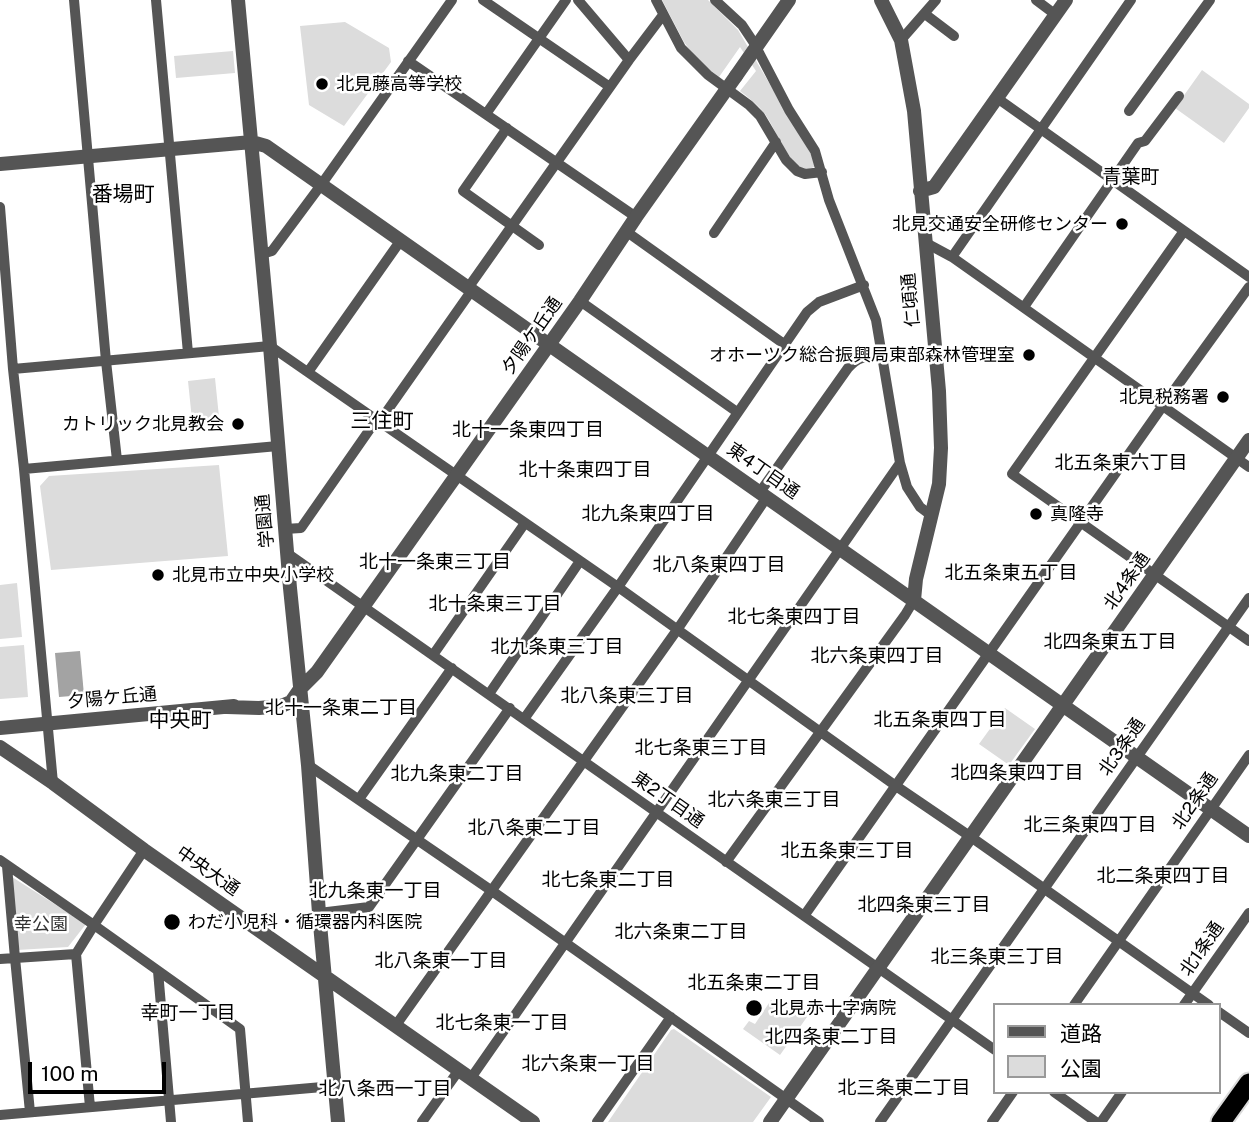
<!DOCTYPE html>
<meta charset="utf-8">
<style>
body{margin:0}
#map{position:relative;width:1249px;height:1122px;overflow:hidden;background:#fff;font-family:"Public Sans","Noto Sans JP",sans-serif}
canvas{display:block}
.legend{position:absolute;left:993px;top:1003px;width:228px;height:91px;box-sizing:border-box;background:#fff;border:2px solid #999;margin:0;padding:9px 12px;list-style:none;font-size:21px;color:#000}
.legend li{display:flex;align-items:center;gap:14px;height:35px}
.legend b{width:35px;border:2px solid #999}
.scale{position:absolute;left:28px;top:1062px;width:138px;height:32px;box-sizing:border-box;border:4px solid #000;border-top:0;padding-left:9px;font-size:21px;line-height:24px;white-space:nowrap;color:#000;-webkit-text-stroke:5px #fff;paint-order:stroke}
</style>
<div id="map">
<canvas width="1249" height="1122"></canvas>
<ul class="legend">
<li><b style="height:9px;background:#555"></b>道路</li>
<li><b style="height:19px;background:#dcdcdc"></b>公園</li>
</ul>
<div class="scale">100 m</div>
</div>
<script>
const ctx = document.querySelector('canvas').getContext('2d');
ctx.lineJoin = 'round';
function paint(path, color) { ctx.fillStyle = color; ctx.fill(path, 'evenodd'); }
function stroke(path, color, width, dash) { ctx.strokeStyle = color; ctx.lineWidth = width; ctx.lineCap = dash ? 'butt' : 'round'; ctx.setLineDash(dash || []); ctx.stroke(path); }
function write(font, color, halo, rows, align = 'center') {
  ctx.font = font + ' "Public Sans","Noto Sans JP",sans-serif'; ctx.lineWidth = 5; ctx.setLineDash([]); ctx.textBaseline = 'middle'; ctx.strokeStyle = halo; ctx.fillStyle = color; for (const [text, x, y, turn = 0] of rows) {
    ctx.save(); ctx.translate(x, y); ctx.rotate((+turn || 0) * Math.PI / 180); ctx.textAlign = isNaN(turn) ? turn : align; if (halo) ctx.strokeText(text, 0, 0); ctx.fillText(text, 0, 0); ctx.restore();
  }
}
paint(new Path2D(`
 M662,0H708L738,30L815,161L816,166C810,169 806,171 800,167C788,160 774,127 765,114C758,105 749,98 740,91L756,71L740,47L719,77L697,60L684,42Z
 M345,22L389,48L391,62L344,126L309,105L300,26Z
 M233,51L235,73L176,78L174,56Z
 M1202,70L1249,104V108L1224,143L1175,108Z
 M215,378L219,417L192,420L188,381Z
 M219,465L228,556L51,570L40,486L49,476Z
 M17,583L22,637L0,639V585Z
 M24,645L28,697L0,699V647Z
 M1005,708L1035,729L1009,765L979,744Z
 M12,877L86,924L68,947L17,950Z
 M771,1000L775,1003L777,1001L799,1015L801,1013L807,1017L780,1055L743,1029L749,1021L755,1024Z
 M674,1029L771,1097L753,1122H608L671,1030Z`), '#dcdcdc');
paint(new Path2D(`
 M80,651L84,695L59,697L55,653Z`), '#a3a3a3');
const trunk = new Path2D(`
 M1221,1122L1249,1083`);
stroke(trunk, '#dbdbdb', 23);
stroke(new Path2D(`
 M74,0L106,361L117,460
 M156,0L188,353
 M483,0L610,87
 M578,0L629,60
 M656,0L681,48L708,75L749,105L760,116L786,160L797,171L805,174L822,172
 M715,0L742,25L754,43L789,110L815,151L829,200L876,320L900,463L907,487L920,507L932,516
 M1036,0L1056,15
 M925,14L954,36
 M901,40L936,0
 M408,61L636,217
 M997,98L1249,277
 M1129,111L1210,0
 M486,114L566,0
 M507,128L463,191L539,245
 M0,207L13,369L24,469L53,783
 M1184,231L1012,474L1249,641
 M627,232L784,344
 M714,233L776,142
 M926,243L952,257L1249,467
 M262,254L272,251L321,185L452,0
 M952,257L1131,0
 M468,288L629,60L663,15
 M580,301L737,412
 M1024,307L1138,143L1145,141L1179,96
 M13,369L270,346L618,587L896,786L971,837L1209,1005
 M308,372L401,240
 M380,421L472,290
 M24,469L278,446
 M760,492L848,368C860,355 865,357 882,358
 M285,529L301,528L377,419
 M287,553L995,1050
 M433,655L525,523
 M489,694L580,561
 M524,719L618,587L807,312L819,302L864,285
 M308,765L492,891L819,1122
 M359,799L452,668
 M0,860L94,925L240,1029L248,1122
 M726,862L905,615L914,600
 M7,866L15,958L30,1112
 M319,913L369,907L510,708
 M804,916L1162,407L1249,287
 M0,959L76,954
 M158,971L171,1122
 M1074,1005L1249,755
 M1184,1005L1249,913
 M1219,1012L1249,1033
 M396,1025L677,630L767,497
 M471,1078L900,463
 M1054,1092L1096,1122
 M90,1107L76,954L94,925L144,850
 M0,1115L334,1086
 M422,1122L459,1070
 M597,1122L671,1017
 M880,1122L1249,598
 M992,1122L1013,1092
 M1101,1122L1122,1092`), '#555', 10);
stroke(new Path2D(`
 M238,0L270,346L290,588L308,765L319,913L338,1122
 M881,0L901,40L914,111L939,391L941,448L939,484L916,579L914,600
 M0,164L252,142L266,146L1249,836
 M920,191L934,187L1066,0
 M227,707L259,708L281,706L291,702L300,689L317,672L580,301L636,217L736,76
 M0,728L234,706
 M0,747L53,783L144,850L533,1122
 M770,1122L1249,440`), '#555', 14);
stroke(trunk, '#000', 19);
stroke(new Path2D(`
 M736,76L789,0`), '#555', 14);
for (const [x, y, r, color] of [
 [322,84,7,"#000"],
 [1122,224,7,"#000"],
 [1029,355,7,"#000"],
 [1223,397,7,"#000"],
 [238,424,7,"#000"],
 [1036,514,7,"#000"],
 [158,575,7,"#000"],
 [172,922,9,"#000"],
 [754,1008,9,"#000"]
]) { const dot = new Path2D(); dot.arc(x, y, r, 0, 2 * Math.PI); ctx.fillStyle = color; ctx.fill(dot); stroke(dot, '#fff', 2.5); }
write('18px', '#000', '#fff', [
 ["北見藤高等学校",336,84],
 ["北見交通安全研修センター",1108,224,"right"],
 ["オホーツク総合振興局東部森林管理室",1015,355,"right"],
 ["北見税務署",1209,397,"right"],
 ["カトリック北見教会",224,424,"right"],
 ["真隆寺",1050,514],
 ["北見市立中央小学校",172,575],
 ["わだ小児科・循環器内科医院",188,922],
 ["北見赤十字病院",770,1008]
], 'left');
write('18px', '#000', '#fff', [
 ["仁頃通",911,300,-95],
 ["夕陽ケ丘通",532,336,-55],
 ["東4丁目通",763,471,35],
 ["学園通",265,521,-95],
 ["北4条通",1127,581,-55],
 ["夕陽ケ丘通",112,698,-5],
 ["北3条通",1122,747,-55],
 ["東2丁目通",668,800,35],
 ["北2条通",1195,801,-55],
 ["中央大通",208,871,35],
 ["北1条通",1202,949,-55]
]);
write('18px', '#333', '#fff', [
 ["幸公園",41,924]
]);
write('19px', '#000', '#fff', [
 ["青葉町",1131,177],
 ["北十一条東四丁目",528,430],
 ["北五条東六丁目",1121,463],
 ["北十条東四丁目",585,470],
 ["北九条東四丁目",648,514],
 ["北十一条東三丁目",435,562],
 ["北八条東四丁目",719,565],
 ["北五条東五丁目",1011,573],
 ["北十条東三丁目",495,604],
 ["北七条東四丁目",794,617],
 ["北四条東五丁目",1110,642],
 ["北九条東三丁目",557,647],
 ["北六条東四丁目",877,656],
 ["北八条東三丁目",627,696],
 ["北十一条東二丁目",341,708],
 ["北五条東四丁目",940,720],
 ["北七条東三丁目",701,748],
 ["北四条東四丁目",1017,773],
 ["北九条東二丁目",457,774],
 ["北六条東三丁目",774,800],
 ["北三条東四丁目",1090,825],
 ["北八条東二丁目",534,828],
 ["北五条東三丁目",847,851],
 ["北二条東四丁目",1163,876],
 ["北七条東二丁目",608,880],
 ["北九条東一丁目",375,891],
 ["北四条東三丁目",924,905],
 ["北六条東二丁目",681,932],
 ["北三条東三丁目",997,957],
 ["北八条東一丁目",441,961],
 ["北五条東二丁目",754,983],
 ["幸町一丁目",188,1013],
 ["北七条東一丁目",502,1023],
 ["北四条東二丁目",831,1037],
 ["北六条東一丁目",588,1064],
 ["北三条東二丁目",904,1088],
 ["北八条西一丁目",385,1089]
]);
write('21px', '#000', '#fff', [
 ["番場町",123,195],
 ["三住町",382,422],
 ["中央町",180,721]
]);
</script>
